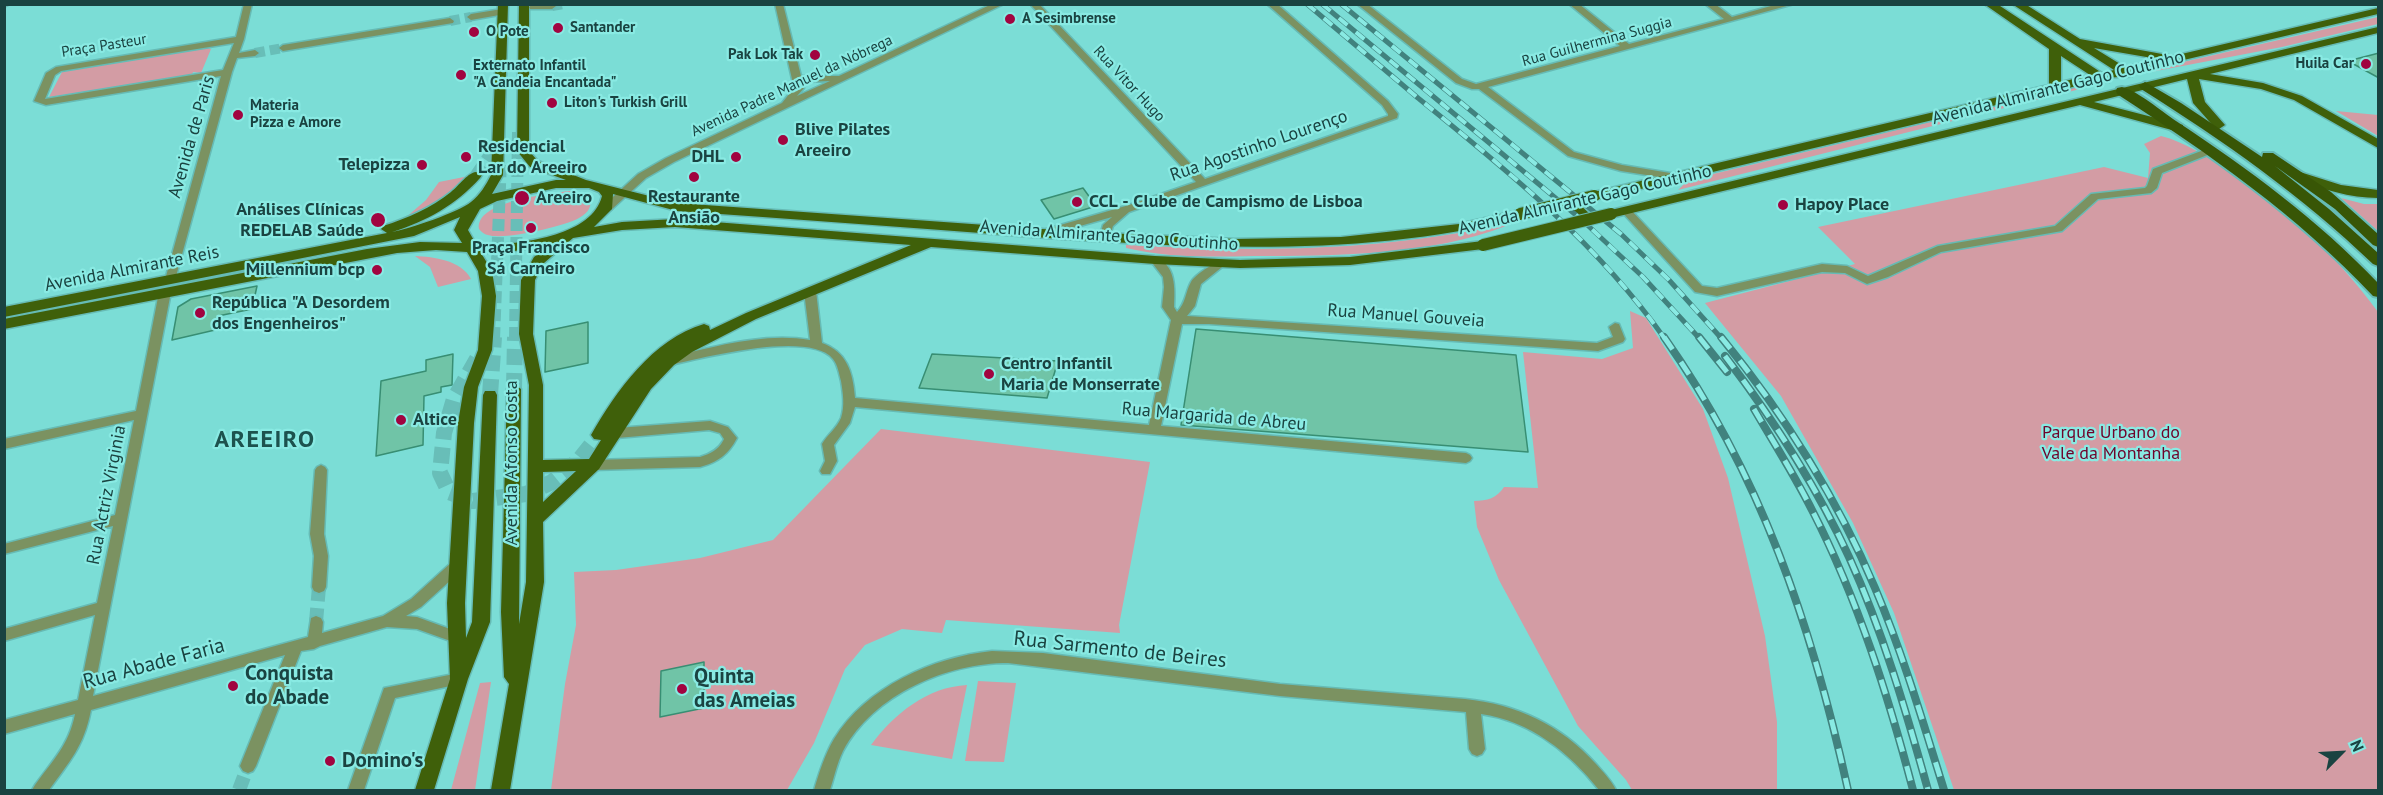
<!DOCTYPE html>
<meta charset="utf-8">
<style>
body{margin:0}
#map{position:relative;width:2383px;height:795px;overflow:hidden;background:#7bddd6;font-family:"PT Sans",sans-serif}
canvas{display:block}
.frame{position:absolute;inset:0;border:6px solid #1a4341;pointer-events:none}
.north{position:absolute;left:2311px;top:723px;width:60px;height:60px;-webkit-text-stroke:4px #89eae3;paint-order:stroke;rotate:66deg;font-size:16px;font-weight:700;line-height:24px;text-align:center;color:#1a4341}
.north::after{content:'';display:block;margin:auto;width:21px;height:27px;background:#1a4341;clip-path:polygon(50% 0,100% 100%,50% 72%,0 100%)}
</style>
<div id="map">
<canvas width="2383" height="795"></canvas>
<div class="frame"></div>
<div class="north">N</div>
</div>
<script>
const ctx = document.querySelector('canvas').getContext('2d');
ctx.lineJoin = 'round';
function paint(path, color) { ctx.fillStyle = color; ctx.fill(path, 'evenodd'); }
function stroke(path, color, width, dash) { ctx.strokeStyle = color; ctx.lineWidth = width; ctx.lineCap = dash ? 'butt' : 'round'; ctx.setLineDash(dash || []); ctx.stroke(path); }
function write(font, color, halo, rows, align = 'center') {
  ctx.font = font + ' "PT Sans",sans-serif'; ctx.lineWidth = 4.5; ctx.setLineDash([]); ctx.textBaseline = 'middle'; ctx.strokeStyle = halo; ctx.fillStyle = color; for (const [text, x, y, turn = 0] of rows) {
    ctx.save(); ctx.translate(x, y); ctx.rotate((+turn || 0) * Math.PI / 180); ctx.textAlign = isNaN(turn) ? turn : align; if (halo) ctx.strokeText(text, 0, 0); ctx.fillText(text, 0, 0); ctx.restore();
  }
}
paint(new Path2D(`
 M2378,17V24L2282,47L2151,72L2149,70Z
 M208,48L211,49L201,73L193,72L192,75L49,97L62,72Z
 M2081,86L2084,88L1678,190L1688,180Z
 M2336,111L2378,115V136Z
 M2161,136C2185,142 2206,156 2226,170C2285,210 2337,255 2378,312V790H1954L1894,613L1853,523L1781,396L1705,303L1855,264L1818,227L2104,167L2148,178L2150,153L2144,144Z
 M469,176C451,196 429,209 404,219L426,200L439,182Z
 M569,191C589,192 600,206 579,218C565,226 511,238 495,236C488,236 483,234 479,229C475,201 549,194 569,191Z
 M2341,198L2364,204H2378V231Z
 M1505,224L1506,226C1433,255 1333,256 1254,256C1212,257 1168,258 1126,248V245C1257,252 1376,252 1505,224Z
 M415,256C434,257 461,260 471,279L438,287L430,267Z
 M1630,311L1646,318L1703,409L1728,478L1765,636L1777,722V790H1632L1626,780L1578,726L1499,580L1477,527L1474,501C1487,501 1497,498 1504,487L1538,488L1523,352L1602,359L1633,348Z
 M881,429L1150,462L1119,625L1120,633L946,620L942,633L902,629L865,645L845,669L814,743L787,790H551L565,684L576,625L574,572L616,570L700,558L773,540Z
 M978,681L1016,683L1004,762L965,761Z
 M491,682L475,790H451L480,683Z
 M967,685L952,759L871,745C894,714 927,687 967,685Z`), '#d39ca4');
const building = new Path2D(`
 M2379,53V78L2348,61Z
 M1083,188L1096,206L1054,219L1041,200Z
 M257,286L252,309L218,316L215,330L172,340L178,307L191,299Z
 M588,322V363L545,372L546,331Z
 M1196,329L1516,355L1528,452L1181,425Z
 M453,354L452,385L441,387V392L424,396L423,445L376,456L381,381L426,371V360Z
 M932,354L1058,361L1047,398L919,388Z
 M704,662V708L660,717L661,671Z`);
paint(building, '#70c4a7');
stroke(building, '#388e73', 1.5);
stroke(new Path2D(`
 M552,6L563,4
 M450,21L471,17
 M255,53L283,48`), '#68beb8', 10, [10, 5]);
stroke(new Path2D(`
 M316,622L319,587
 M239,790L248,766`), '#68beb8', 14, [14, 7]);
stroke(new Path2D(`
 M476,175L502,137
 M494,339L501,160
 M515,339L518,132`), '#68beb8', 12, [12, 6]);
stroke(new Path2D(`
 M477,359L454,399L444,433L440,473L449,492L473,501L526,494L552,482L579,460L599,435
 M514,389L515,337
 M490,395L494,337`), '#68beb8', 16, [16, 8]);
const minor = new Path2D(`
 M244,4H252L244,39L239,53L255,50L259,53L255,56L237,58L232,72L175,280L170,284L165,280L221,76L46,105L34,101L46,73L56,67L236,37ZM234,43L223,70L45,99L55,75L61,71Z
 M533,4H555L556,6L552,9H530L529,7Z
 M775,4H783L801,76H839L992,4H1004L674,162L646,178L611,210H603L602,208L603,206L638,174L666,158L782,103L794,88ZM830,81L797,96L804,88L802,82Z
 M1030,4H1039L1205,179L1388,116V114L1382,105L1267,4H1277L1388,101L1398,114L1397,118L1129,212L1113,226L1109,238H1101L1100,236L1103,225L1112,217L1048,235H1040L1039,233L1040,231L1129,205L1196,182Z
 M1357,4H1367L1462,79L1476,84L1620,46L1569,4H1579L1629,44L1724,19L1705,4H1715L1732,17L1778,4H1794L1488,87L1574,152L1622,165L1682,175V179L1678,180L1621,171L1568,156L1479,89H1472L1456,83Z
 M502,9L505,10V14L471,20L467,17L471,14Z
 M450,18L454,21L453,23L283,51L279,48L283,45Z
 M2212,147L2215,148V152L2162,173L2157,188L2151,193L2098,199L2062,231L1941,252L1888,277L1867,284L1845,273L1822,272L1717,296L1695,292L1621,211L1622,209H1630L1702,286L1717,288L1822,264L1847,266L1868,276L1938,246L2055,226L2091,194L2145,188L2147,186L2153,169Z
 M1155,257C1176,265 1175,288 1174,307L1177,312C1186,303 1185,293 1191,282C1195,275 1218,259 1226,261L1227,263L1201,284L1195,306L1187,316L1597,343L1613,337L1609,327L1615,323L1619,324L1625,339L1623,342L1598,351L1209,324H1182L1161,426L1466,453L1470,455L1472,458L1470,461L1466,463L855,407L850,423L834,445L837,461L830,474H822L820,471L825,461L822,444C827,435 837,428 841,418C845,406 843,393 841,381C839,374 838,365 833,359C809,330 703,358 670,365L664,361L670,357C714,347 764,332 810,340L804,291L810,287L816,291L822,343C847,352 853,372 855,398L1149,425L1171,320L1162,307L1164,287L1163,277L1150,260Z
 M165,288L171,292L93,696L308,637L311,618L316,616L321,618L323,622L322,633L383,616L411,599L453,561L458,560L463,561L465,565L463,569L421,607L406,616L417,617L461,633L463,637L461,641L456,643L417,629L387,627L320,646L314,649L301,651L256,766L253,771L248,773L243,771L240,766L285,655L91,710C84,746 70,761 49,790H32L35,785C53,760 69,745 75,714L4,734V720L78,700L95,615L4,641V629L97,603L113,526L4,554V544L115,515L134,420L4,449V439L136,411L159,292Z
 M710,421L728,427L737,438C728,455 718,462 700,467L593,470L589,468L587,465L589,462L593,460L700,457C710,454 718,450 723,441L724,439L720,433L709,430L617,438L613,436L611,433L613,430L617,428Z
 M321,465L325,467L327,470L324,534L328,556L326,587L324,591L319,593L314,591L312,587L314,556L310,534L315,470L317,467Z
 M992,651L1043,653L1280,684L1465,699C1516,704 1561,725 1596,764C1603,772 1611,780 1616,790H1599C1569,752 1530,721 1481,714L1485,749L1482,754L1477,756L1472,754L1469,749L1466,712L1280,696L1008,663C947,663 874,694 843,751C837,763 834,778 830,790H814C819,773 825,754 834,739C866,687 933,657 992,651Z
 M459,673L464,675L466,679L464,683L395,698L364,790H348L384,688Z`);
const secondary = new Path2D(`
 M4,4H10L4,7Z`);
const primary = new Path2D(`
 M498,4H508L503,175L492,194L556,180H566L530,167L517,151L519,4H529V151L538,161L586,180L677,203L1084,232L1235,239L1341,237L1459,224L1520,210L1526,214L1525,217C1360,259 1188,248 1020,236C906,227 791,219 677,211L613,194L612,209L594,227L622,222L675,219L1155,256L1240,260L1350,257L1483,241L1490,245L1483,249L1350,265L1240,268L1155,264L931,247L756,319L692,352L674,365L651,389L599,469L543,522L544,582L510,790H491L509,684L504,677L501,612L507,389L514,384L521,389L519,624L526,582L529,385L519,334L521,280L534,257L549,245L509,252L481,253L492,271L496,296L492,350L478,387L474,423L465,603L466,638L472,622L483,395L485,391H495L497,395L490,622L468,679L434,790H415L450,679L447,603L458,423L464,387L478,350L482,296L478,271L467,252L436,250L397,253L4,329V319L367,249L420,242L462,243L454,230L460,217L414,236L4,317V307L387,233L381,229L383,226C408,218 431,208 451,192C460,185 469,170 480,172L482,175L480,178C456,205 427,221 392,232C409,229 459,212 471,202C480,195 486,185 491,175ZM556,188H589L599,192L602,196C592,238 512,246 476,244L468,230L480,209L497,201ZM675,227L911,245L746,313L710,330L709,326L704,324C653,339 616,391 591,435L594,439L601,440L589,459L543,460V385L533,334L535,280L544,263L573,238L622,230ZM576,471L543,502V472Z
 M1984,4H1997L2102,73L2114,70L2012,4H2025L2080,39L2173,56L2378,8V14L2133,72L2132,76C2125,78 2118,76 2109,78V82L2098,81L1594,200L1588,196L1594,192L2049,85V49ZM2094,48L2158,59L2125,67ZM2061,56L2090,75L2061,82Z
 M2378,27V33L2210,74L2263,83L2302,96L2378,139V148L2294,100L2261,89L2199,79L2205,102L2225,125L2219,129L2215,128L2193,103L2187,79L2094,102L2183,125V131L2179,132L2080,105L1611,218L1605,214L1611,210Z
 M2300,172L2341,185L2378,190V198C2350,198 2322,189 2296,179L2294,176Z
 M1569,198L1574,199L1593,217L1595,220L1593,223H1583L1564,205L1563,202Z`);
const trunk = new Path2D(`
 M2145,82L2181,103L2262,157L2263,153H2273L2331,192L2378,234V247L2373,245L2335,209L2275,166L2329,209L2378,253V266L2373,264C2302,196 2224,141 2141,89L2139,86Z
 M2122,87C2138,91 2161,111 2176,121C2249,169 2318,220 2378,283V297L2373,296C2297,215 2209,154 2117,94L2116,91L2117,88Z`);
stroke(minor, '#66bbb5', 3);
stroke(secondary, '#66bbb5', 3);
stroke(primary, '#66bbb5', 3);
stroke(trunk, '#66bbb5', 4);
paint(minor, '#7b9261');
paint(secondary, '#557628');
paint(primary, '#3f600a');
paint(trunk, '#385606');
const railFar1 = new Path2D(`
 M1307,4C1344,35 1381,67 1418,98C1508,171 1597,243 1665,339
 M1322,4L1582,220L1643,277L1700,339
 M1341,4L1621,234L1669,280L1722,339`);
const rail = new Path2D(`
 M1664,337C1761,475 1812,626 1848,790
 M1699,337L1727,372
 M1721,337C1783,413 1837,498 1875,588C1903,654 1923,722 1944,790
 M1725,356C1773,419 1816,485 1849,557C1883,632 1906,711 1928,790
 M1754,409C1774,443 1795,476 1813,512C1858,600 1888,695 1913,790`);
stroke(railFar1, '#41827e', 5);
stroke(rail, '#41827e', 8);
stroke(railFar1, '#89eae3', 4, [11]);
stroke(rail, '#89eae3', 5, [15]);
const primaryBridge = new Path2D(`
 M1520,214L1594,196
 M1483,245L1611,214`);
stroke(primaryBridge, '#66bbb5', 14, []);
stroke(primaryBridge, '#3f600a', 12);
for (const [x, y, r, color] of [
 [1010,19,6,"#a10440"],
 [558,28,6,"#a10440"],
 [474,32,6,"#a10440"],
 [815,55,6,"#a10440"],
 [2366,64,6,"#a10440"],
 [461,75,6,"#a10440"],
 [552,103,6,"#a10440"],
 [238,115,6,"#a10440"],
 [783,140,6,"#a10440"],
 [466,157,6,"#a10440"],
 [736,157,6,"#a10440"],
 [422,165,6,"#a10440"],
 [694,177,6,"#a10440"],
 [522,198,8,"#a10440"],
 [1077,202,6,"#a10440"],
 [1783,205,6,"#a10440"],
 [378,220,8,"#a10440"],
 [531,228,6,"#a10440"],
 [377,270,6,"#a10440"],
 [200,313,6,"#a10440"],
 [989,374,6,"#a10440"],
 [401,420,6,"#a10440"],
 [233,686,6,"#a10440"],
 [682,689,6,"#a10440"],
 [330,761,6,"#a10440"]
]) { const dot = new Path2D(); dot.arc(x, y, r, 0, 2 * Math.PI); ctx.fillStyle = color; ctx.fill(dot); stroke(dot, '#89eae3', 2); }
write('bold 15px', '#1a4341', '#89eae3', [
 ["A Sesimbrense",1022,19],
 ["Santander",570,28],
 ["O Pote",486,32],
 ["Pak Lok Tak",803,55,"right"],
 ["Huila Car",2354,64,"right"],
 ["Externato Infantil",473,66],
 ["\"A Candeia Encantada\"",473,83],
 ["Liton's Turkish Grill",564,103],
 ["Materia",250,106],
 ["Pizza e Amore",250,123]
], 'left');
write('15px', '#1a4341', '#89eae3', [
 ["Rua Guilhermina Suggia",1597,42,-15],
 ["Praça Pasteur",104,46,-9],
 ["Rua Vitor Hugo",1129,84,47],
 ["Avenida Padre Manuel da Nóbrega",792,86,-25]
]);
write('18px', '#1a4341', '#89eae3', [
 ["Avenida Almirante Gago Coutinho",2058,88,-14],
 ["Avenida de Paris",192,137,-74],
 ["Rua Agostinho Lourenço",1259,146,-19],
 ["Avenida Almirante Gago Coutinho",1585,200,-13],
 ["Avenida Almirante Gago Coutinho",1109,236,4],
 ["Avenida Almirante Reis",132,269,-11],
 ["Rua Manuel Gouveia",1406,316,4],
 ["Rua Margarida de Abreu",1214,417,5],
 ["Avenida Afonso Costa",512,463,-90],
 ["Rua Actriz Virginia",107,495,-79]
]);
write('bold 18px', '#1a4341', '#89eae3', [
 ["Blive Pilates",795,130],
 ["Areeiro",795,151],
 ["Residencial",478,147],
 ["Lar do Areeiro",478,168],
 ["DHL",724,157,"right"],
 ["Telepizza",410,165,"right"],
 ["Restaurante",694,197,"center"],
 ["Ansião",694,218,"center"],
 ["Areeiro",536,198],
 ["CCL - Clube de Campismo de Lisboa",1089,202],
 ["Hapoy Place",1795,205],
 ["Análises Clínicas",364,210,"right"],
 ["REDELAB Saúde",364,231,"right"],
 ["Praça Francisco",531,248,"center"],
 ["Sá Carneiro",531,269,"center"],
 ["Millennium bcp",365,270,"right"],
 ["República \"A Desordem",212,303],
 ["dos Engenheiros\"",212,324],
 ["Centro Infantil",1001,364],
 ["Maria de Monserrate",1001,385],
 ["Altice",413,420]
], 'left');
write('18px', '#6f032a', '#89eae3', [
 ["Parque Urbano do",2111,433],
 ["Vale da Montanha",2111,454]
]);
write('21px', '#1a4341', '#89eae3', [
 ["Rua Sarmento de Beires",1120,650,6],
 ["Rua Abade Faria",154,664,-15]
]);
write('bold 21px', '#1a4341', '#89eae3', [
 ["Conquista",245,674],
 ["do Abade",245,698],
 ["Quinta",694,677],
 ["das Ameias",694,701],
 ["Domino's",342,761]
], 'left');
ctx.letterSpacing = '1.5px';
write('bold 24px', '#1d524e', '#89eae3', [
 ["AREEIRO",265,440]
]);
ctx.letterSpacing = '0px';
</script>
